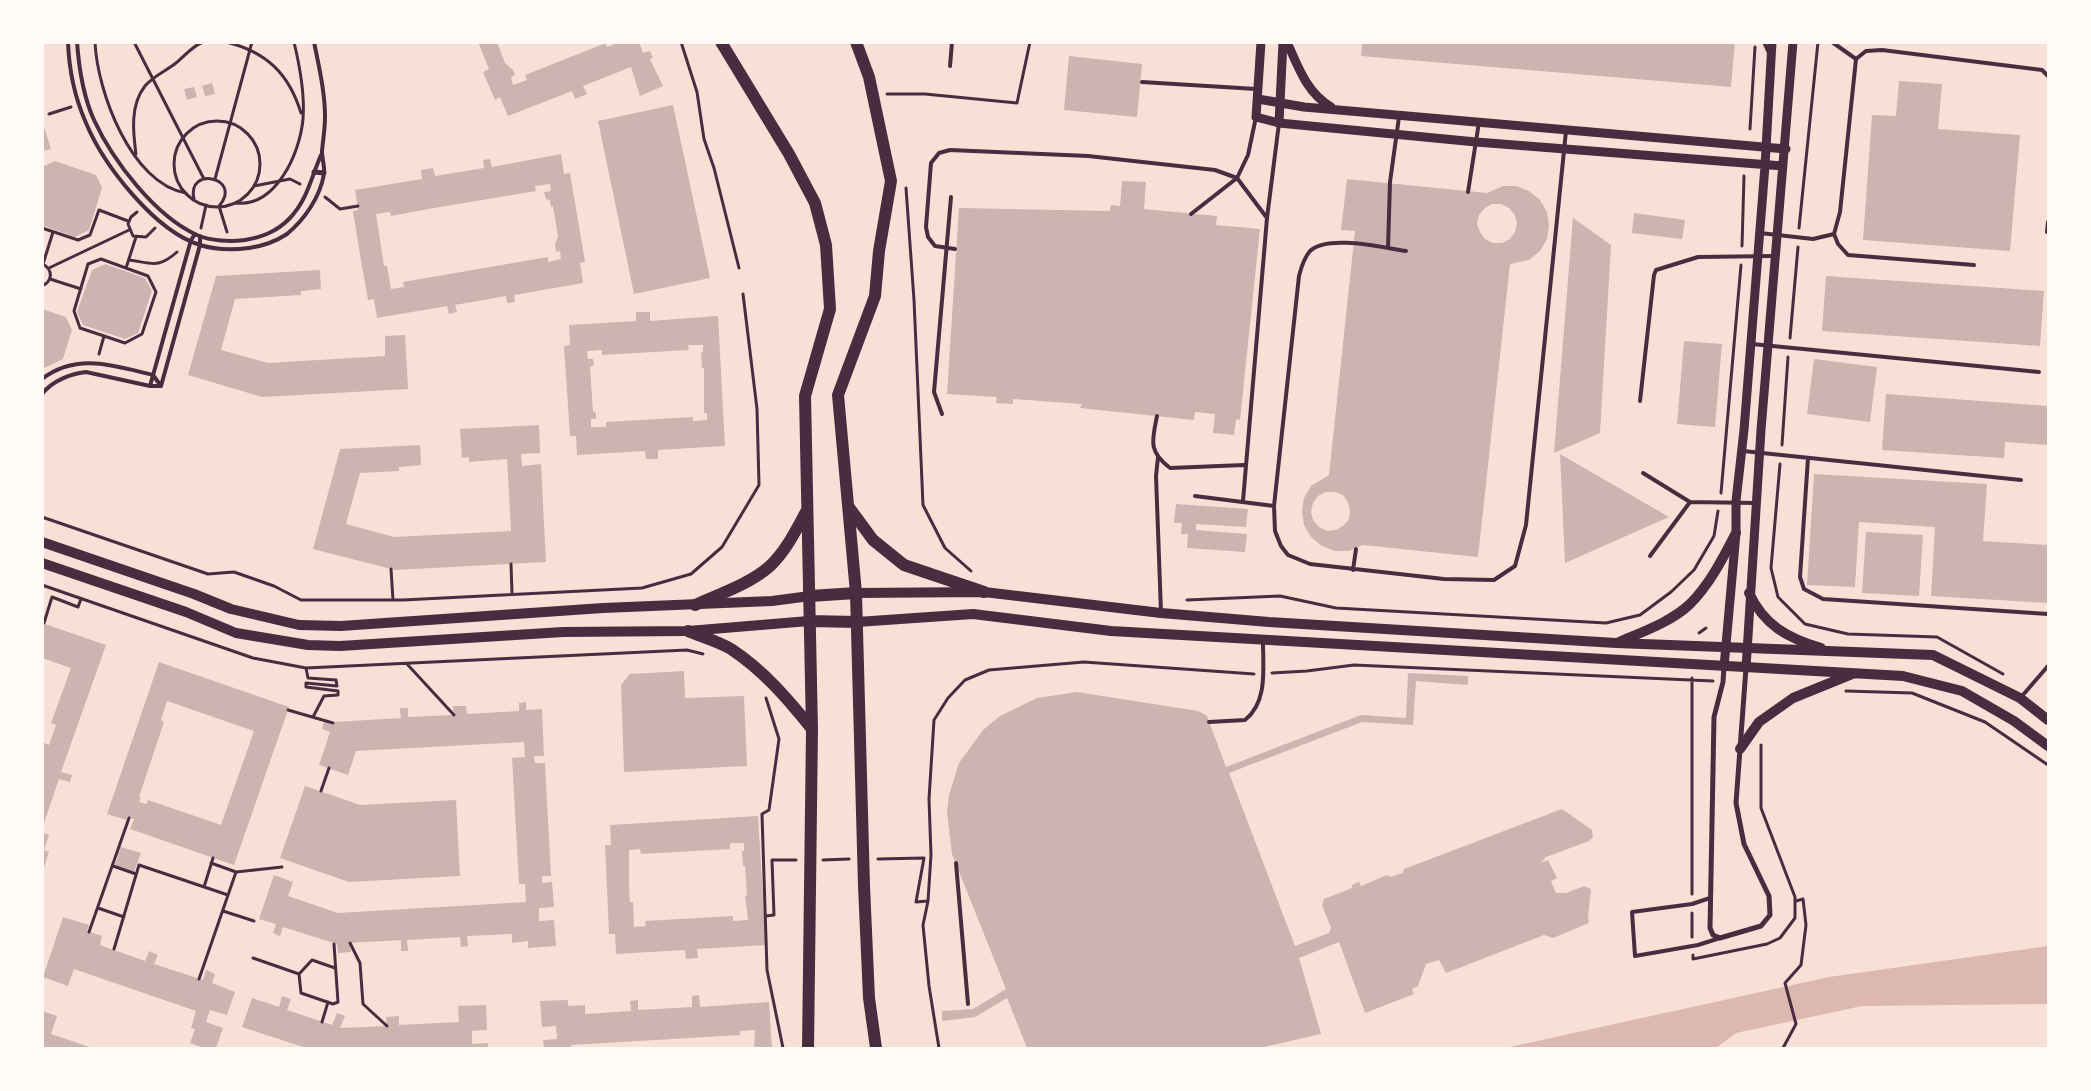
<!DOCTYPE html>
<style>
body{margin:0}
#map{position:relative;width:2091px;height:1091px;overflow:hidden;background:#f7e1d7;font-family:"Golos Text",sans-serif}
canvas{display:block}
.frame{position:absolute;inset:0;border:44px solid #fffaf5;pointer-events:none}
</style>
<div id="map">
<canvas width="2091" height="1091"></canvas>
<div class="frame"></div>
</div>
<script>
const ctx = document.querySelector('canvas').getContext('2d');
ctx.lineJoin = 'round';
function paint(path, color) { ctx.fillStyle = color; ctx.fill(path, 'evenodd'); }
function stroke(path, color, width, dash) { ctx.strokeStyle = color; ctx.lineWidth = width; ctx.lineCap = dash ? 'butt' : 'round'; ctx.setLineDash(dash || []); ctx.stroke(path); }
paint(new Path2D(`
 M2048,946V1004L1862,1006L1736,1033L1716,1048H1505L1829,977Z`), '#dcb8b0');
paint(new Path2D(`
 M478,42H497L505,63L513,70L515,75L511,77L513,85L527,80L525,75L606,43L607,47L619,42H639L643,53L650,51L653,58L650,59L663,86L640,96L631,67L583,86L587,94L575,99L572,91L508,116L500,97L495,100L483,72L489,69Z
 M1362,42H1735L1731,87L1361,56Z
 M1069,56L1142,64L1137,117L1064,110Z
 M1899,81L1942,84L1938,129L2020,135L2010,251L1863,240L1872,115L1896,116Z
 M212,83L215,94L205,96L202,86Z
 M194,87L197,97L187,100L184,89Z
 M673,105L710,278L634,294L598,121Z
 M42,121L51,149L42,151Z
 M561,154L564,174L570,173L585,262L580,263L583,283L514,295L515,302L507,303L506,296L455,305L457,312L449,314L447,306L377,318L374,299L368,300L360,255L353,211L358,210L355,190L422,179L421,170L433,168L435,176L484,168L483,160L490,159L492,167ZM550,184L551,191L544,192L546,199L550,200L551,207L553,206L558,236L555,245L556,252L560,251L561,259L548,262V257L403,282L404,287L391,289L387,266H384L376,214L390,212L391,216L434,208L536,191L535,186Z
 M55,161L96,175L102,188L89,230L75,237L42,225V167Z
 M1347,179L1487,193L1503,186H1516L1529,191L1540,200L1547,212L1549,225L1547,239L1540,251L1529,260L1510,264L1478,557L1363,545L1349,551H1335L1322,546L1311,537L1304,525L1302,511L1304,498L1311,486L1329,475L1355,231L1341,230ZM1492,204H1501L1509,208L1515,215L1517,223L1515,232L1510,239L1502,243H1493L1485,239L1480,232L1477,224L1479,215L1485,208ZM1326,492H1335L1343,495L1348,502L1350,511L1349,519L1343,526L1336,530L1327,531L1319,527L1313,520L1311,512L1313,503L1318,496Z
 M1122,181L1146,182L1144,209L1217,216L1216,225L1260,229L1240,420L1236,419L1234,435L1213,433L1215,414L1195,412L1194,420L1080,408L1082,404L1013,399V404L996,403L997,397L947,394L959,208L1110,211L1111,205L1120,206Z
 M1634,213L1685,220L1682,239L1632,233Z
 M1573,218L1611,245L1600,433L1554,453Z
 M105,264L145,278L152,291L138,333L125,339L83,325L77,312L92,270Z
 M320,270L321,289L301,291V295L235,299L221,350L268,363L385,356V336L405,335L408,389L262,397L188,375L216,276Z
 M1826,276L2044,291L2040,346L1822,331Z
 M42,309L66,317L72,330L63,359L42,369Z
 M636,312H650V321L718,316L725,446L658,450V459H646L645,451L577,455L576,436H570L564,346L570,345L569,325L636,321ZM688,345H703V352H701L702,368H704V413H707V420L693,421V417L606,422V427H591V419H596V413L593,411L590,367L594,365L593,359H588L587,351L602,350V355L689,350Z
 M1684,341L1722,344L1715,427L1677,424Z
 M1814,359L1877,367L1870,422L1807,414Z
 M1886,394L2048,406V445L2005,442L2004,458L1882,450Z
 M539,425L540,453L521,454L522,466L541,464L546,562L395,570L313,549L340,449L420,445L421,465L399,467V471L360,473L346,524L394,537L511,531L507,459L469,462V457L462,458L460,429Z
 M1560,454L1669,517L1565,563Z
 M1814,474L1987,484L1983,541L2048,545V603L1931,596L1935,527L1859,522L1855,587L1807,585Z
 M1176,504L1248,509L1246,527L1196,524V530L1247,534L1245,552L1187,548L1188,534H1181L1182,523H1174Z
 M1866,532L1923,535L1919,596L1862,593Z
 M42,623L106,645L61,772L72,775L70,782L59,779L43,826L42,742L49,745L56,725L51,723L71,668L42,658Z
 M159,662L289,707L234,865L130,829L134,819L127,817L126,820L107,814ZM167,701L254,731L221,825L148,800L146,804L139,802L141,797H139L164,722L161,720Z
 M684,671L685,698L744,696L747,766L624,772L621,685L630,674Z
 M1408,673L1468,676V685L1416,681L1413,725L1362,722L1229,773L1295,946L1329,933L1331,928L1322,905L1324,899L1352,888V885L1359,882L1361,886L1387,875L1391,877L1403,873L1404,869L1562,809L1592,830L1593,837L1589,841L1546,857L1541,863L1548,860L1557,878L1551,881L1556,893H1566L1584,886L1591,889L1588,918L1589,923L1553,938L1544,935L1446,973L1439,960L1426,964L1418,986L1412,989L1414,994L1365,1013L1339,942L1299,958L1321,1034L1260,1048H1027L1007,998L975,1017L942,1021V1011L973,1009L1006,989L952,854L947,812L949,795L959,763L983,730L1000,716L1037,698L1077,692L1198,711L1207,716L1226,767L1361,715L1406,718Z
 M526,702V710L542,709L544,756H534L535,763H545L551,876H542V883L552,882L554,907L539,908V921L554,920L556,946L528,948V941L512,943V934L467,936L468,946L461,947L460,937L407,940L408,951H401V940L350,943L351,952L338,953L337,944L283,927L280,936L273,933L276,924L259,919L274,875L293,882L288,896L338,913L526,902L525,884H519L512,758L525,757L524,742L356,751L348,775L319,765L330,732L322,729L324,722L333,725L334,722L401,718L400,708H408V717L454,715L453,706H466L467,714L519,711V703Z
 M305,786L360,805L456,800L460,876L349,882L280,858Z
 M758,816L766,945L697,949L698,958L686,959L685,950L616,954L615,934H609L605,845H611L610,825ZM730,843H744V851H742L743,866H745L747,896H745L748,920L733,921V916L645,921L646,926L634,927L633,902H630L629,888V850L640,849L641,854L730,849Z
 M42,832L49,835L44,850L49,852L43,871Z
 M121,847L141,853L134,872L115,866Z
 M63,917L89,925L87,931L102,936L100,945L145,961L149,951L158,955L154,964L203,980L206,970L215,974L212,983L235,992L227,1015L210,1010L206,1022L223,1028L216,1048H204L190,1043L195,1029L191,1028L196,1011L74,969L68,986L43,977Z
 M699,995L700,1007L769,1002L772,1048H754L755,1030L740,1031V1035L571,1045V1048H544L543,1040L557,1039L556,1026L542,1027L540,1001L568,1000V1006L585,1005V1014L631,1011L630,1001L638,1000V1010L692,1007V996Z
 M282,996L291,999L287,1010L332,1025L337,1013L345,1016L340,1028L387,1026L386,1017L399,1016V1025L459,1022L458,1006L486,1005L487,1030L472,1031V1044L488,1043V1048H306L242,1027L252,998L279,1007Z
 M42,1011L57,1016L51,1034L93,1048H42Z`), '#ccb4b1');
stroke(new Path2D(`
 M95,42C97,91 131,184 186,193
 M134,42L204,179
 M226,42C267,52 289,74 301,113
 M681,42L697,92L704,139L714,168L739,268
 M887,94H925L1017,103L1030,42
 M49,114L71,107
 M174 164a43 43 0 1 1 86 0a43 43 0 1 1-86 0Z
 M1750,129L1755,47
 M136,154C133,132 130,105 145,86C153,76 166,71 176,63C186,55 191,47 203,42
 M215,179L252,42
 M254,186L290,179L300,184
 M906,188L914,300L923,505L945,548L971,571
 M325,197L340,209L358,206
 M194,199C186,165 244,178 219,206L227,232
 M235,203C276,208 300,153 303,119C305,94 300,67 294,42
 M137,212L131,217L128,224L133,236L146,237L155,228
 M42,228L78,240L90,235L99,210L128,221
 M201,228L206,205
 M1799,228L1818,42
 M1742,246L1744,176
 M101,259L148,276L156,292L142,334L125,343L80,328L74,311L88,264Z
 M129,260C152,263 158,269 177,252
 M43,264L53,232
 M49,268L129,230
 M126,268L136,237
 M50,279L81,289
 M42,286C53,281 53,270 43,264
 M1790,338L1798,247
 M99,354L104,336
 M1782,445L1788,357
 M1780,464L1771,568L1778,597L1805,624L1848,634L1937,637L2003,674
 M1721,493L1741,265
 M42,517L208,574L234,572L274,586L301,600H403L642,588L691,574L722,547L759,485L757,409L743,294
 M511,564L512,593
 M391,569L393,600
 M42,585L253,658L306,668L687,650L703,654
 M1187,600L1280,596L1336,608L1606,623L1640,615L1671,592L1694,570L1714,536L1718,511
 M44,623L52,597L78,607L81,599
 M1699,633L1706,628
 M407,664L454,715
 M306,668L308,678L336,680L337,686L306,683V687L338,691V695L324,696L313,717
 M1272,673L1307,671L1354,665L1713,681
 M1692,678V894
 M1846,691L1912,693L1985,722L2048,765
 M766,698L779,739L769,810L762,814L767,970L783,1048
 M288,710L333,723
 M321,791L329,768
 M878,859L924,858L916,902L928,901
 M823,860L849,859
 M211,863L236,872L282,867
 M113,866L136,874
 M204,887L213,858
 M98,908L124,917
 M223,911L254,921
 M1692,913V937
 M766,916L774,915L772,860H796
 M89,932L129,818
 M350,943L360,963L363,1004L387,1026
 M334,944L338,1002L333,1004L301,993L299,974L312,960L335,968
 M114,949L139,865L228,895
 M1693,955V959L1767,944L1780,938L1795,918V897L1761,808V745
 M253,958L299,974
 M199,979L236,872
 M322,1022L328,1002
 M939,1048L929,986L923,925L928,901L931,855L929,799L934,720L948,698L965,680L989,670L1084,662L1254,674
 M1783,1048L1796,1024L1785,983L1801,965L1806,925L1803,899L1796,901`), '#4a2c40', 3);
stroke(new Path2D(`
 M68,42C69,70 75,98 86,123C104,166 155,231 200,245C216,250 233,250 249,248C263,246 275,242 287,234C305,219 320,197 324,174C325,167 322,159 322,151C323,140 325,129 325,117C325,92 319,67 314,42
 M77,42C79,69 83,96 94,120C113,161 155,216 197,235C211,241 230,242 245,240C262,237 276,232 289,219C307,201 311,178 321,155
 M1764,42L1769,53
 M1832,42L1856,59
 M950,66L952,42
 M1142,82L1256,89
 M1468,192L1479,122
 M1191,214L1237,178L1248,155L1256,117
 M2047,232L2048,222
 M1760,233L1813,239L1834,234L1840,212L1856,59L1866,51L1882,50L2042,70L2048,76
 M1834,234L1838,244L1848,255L1974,265
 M1388,248L1390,182L1399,117
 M955,249L935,246L928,237L926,227L931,163L939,153L950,150L1088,156L1215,170L1237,178L1267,218
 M1406,251C1384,248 1328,234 1310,251C1304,258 1301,268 1299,276L1274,506L1275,531L1281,546L1288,555L1310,564L1444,579L1494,580L1515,566L1526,525L1566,131
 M1752,344L2039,372
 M42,379C77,352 115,366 153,375L161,386
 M150,386L191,240L195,234
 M161,386L200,245V236
 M42,394C52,381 70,374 86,372L150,386H161
 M1640,401L1654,275L1656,270L1698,257L1774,256
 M942,414L934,392L951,197
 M1157,416C1152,441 1148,451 1170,468L1244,465
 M1743,451L2021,480
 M1158,457L1156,476L1161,612
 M1808,458L1800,577L1804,589L1823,599L2048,614
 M1643,473L1690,502L1756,503
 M1195,496L1274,506
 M1243,501L1267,218L1279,123
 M1650,556L1690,502
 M1353,570L1356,549
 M2022,696L2048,666
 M1209,722L1245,720C1268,702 1263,668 1263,642
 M956,863L968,1004
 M1710,898L1692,904L1632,912L1635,956L1698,945L1720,938`), '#4a2c40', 4);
stroke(new Path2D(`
 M314,172L324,173
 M1724,667L1723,682L1714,717L1710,928L1713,935L1720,938L1761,926L1770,915L1769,896L1744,844L1736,803L1746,668`), '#4a2c40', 5);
stroke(new Path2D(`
 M1261,42L1256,117L1279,123L1476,142L1783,166
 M1287,42C1298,67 1307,93 1331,107
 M1258,99L1304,107L1786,149
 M1279,123L1283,42
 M1724,667L1736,533V501L1744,430L1765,166L1772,42
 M1746,668L1761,430L1793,42`), '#4a2c40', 9);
stroke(new Path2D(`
 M42,542L194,594L231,609L299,625L341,626L603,608L772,601L810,596
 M42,563L186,612L236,633L308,645L340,646L563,632L688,631L809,621
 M856,593L984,592L1161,613L1269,622L1616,643L1933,655L2020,698L2048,720
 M1749,593C1764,625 1787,638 1821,648
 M857,622L973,614L1111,631L1903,676L1962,691L2014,721L2048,746
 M1619,642C1642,632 1671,622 1690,604C1710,584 1723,558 1736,533
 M1740,749L1759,722L1793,698L1852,674`), '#4a2c40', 10);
stroke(new Path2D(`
 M721,42L789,154L815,203L826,245L830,309L805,396L812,729L808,1048
 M856,42L869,77L891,181L879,251L875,296L838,395L856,593L864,886L869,998L876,1048
 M848,506L873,540L904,565L984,592
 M810,596L856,593
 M695,605C719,594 750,584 770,566C786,551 796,530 806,512
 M809,621L857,622
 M688,631C702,637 718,641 731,649C763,670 788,699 812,729`), '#4a2c40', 12);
</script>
